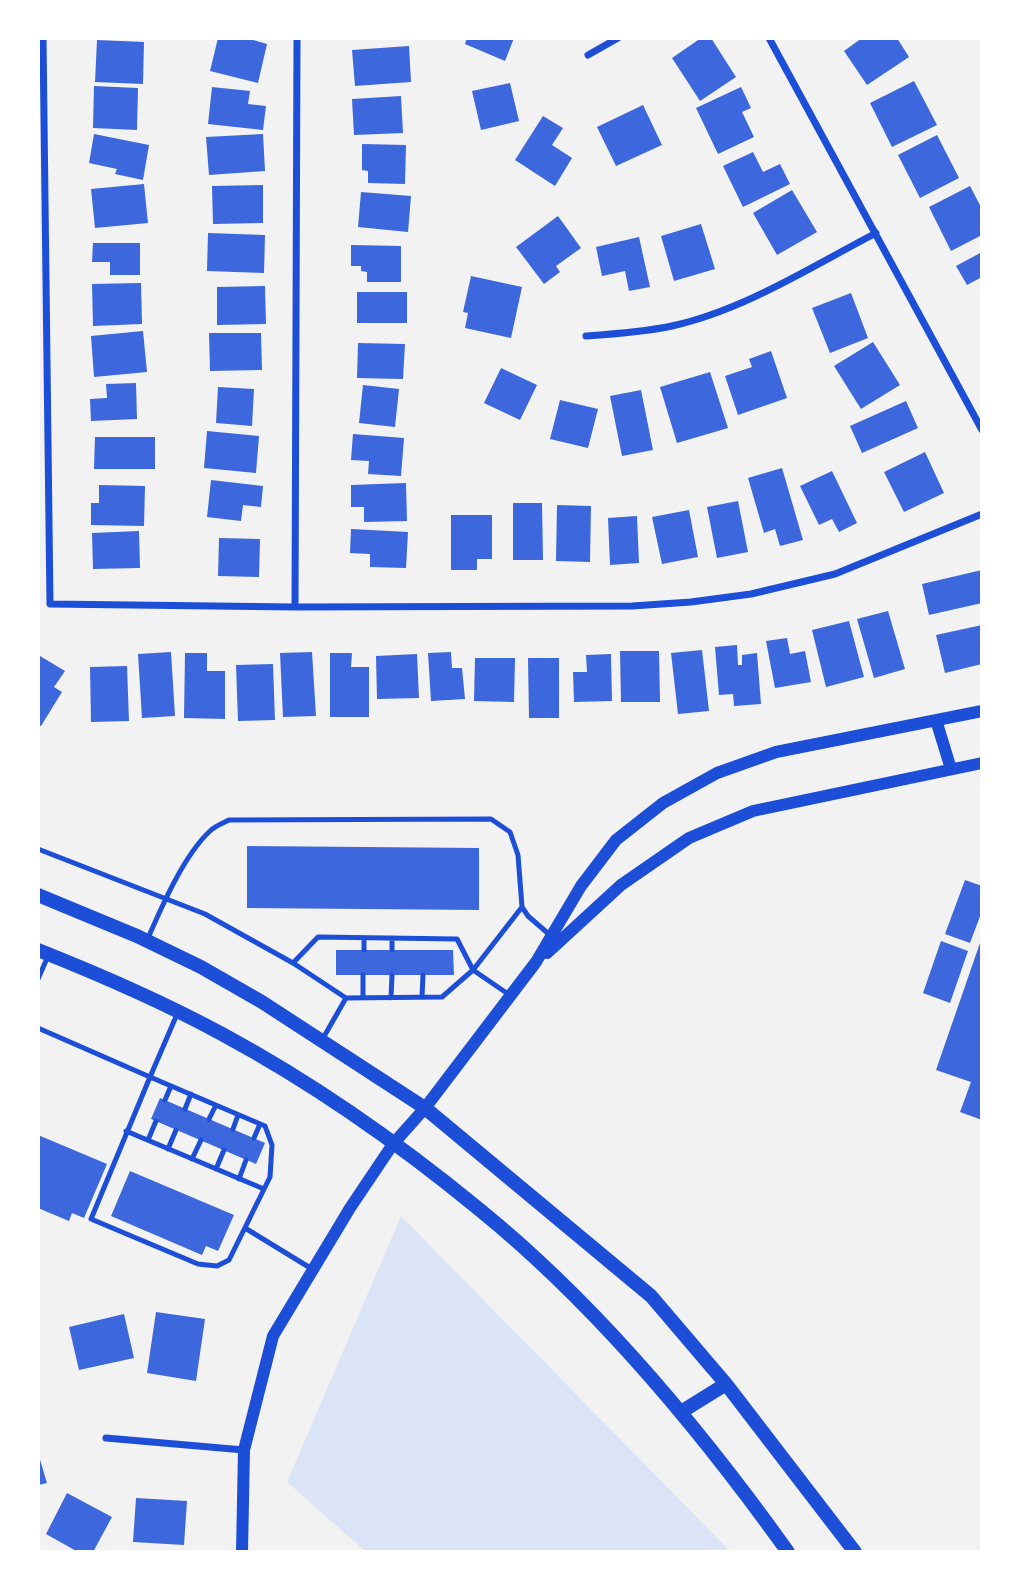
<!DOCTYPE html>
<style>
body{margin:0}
#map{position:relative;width:1020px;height:1590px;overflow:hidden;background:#f2f2f2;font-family:"Asap Condensed",sans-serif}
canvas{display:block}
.frame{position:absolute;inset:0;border:40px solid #fff;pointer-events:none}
</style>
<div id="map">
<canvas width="1020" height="1590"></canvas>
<div class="frame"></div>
</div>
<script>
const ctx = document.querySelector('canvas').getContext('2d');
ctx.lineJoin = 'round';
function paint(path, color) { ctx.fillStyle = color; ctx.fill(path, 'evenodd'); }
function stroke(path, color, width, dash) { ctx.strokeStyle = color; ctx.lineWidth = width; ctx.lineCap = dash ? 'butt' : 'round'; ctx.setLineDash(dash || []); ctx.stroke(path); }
paint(new Path2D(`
 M401,1216L730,1551H365L287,1482Z`), '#dbe4f7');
paint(new Path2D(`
 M218,38H246L267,44L258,83L210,71Z
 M467,38H514L505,61L465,44Z
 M701,38H711L736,77L700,101L672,58Z
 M862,38H897L909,57L867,85L844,51Z
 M97,40L144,42L143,84L95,82Z
 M409,46L411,82L355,86L352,50Z
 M914,81L937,125L892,147L870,103Z
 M510,83L519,121L481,130L472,91Z
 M94,86L138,88L137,130L93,128Z
 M212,87L250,91L248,104L266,106L263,130L208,124Z
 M741,87L751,108L742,112L754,137L718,154L696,108Z
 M401,96L403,133L354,135L352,99Z
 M643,105L662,145L616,166L597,127Z
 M543,116L563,128L552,145L572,158L555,186L515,160Z
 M94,134L149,145L143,180L115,174L117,169L89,163Z
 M263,134L265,171L209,175L206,137Z
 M937,135L959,178L920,198L898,155Z
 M362,144L406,145L405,184L368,183V171L362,170Z
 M753,152L763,172L780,164L790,184L743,207L723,166Z
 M144,184L148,223L95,228L91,189Z
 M263,185V223L213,224L212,186Z
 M970,186L982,209V235L951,251L929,207Z
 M792,190L817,232L777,255L753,213Z
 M361,192L411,196L408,232L358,227Z
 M558,216L581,248L556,266L560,272L544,284L516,247Z
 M701,224L715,269L674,281L661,236Z
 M208,233L265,235L264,273L207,271Z
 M639,237L650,287L629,291L625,271L602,276L596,247Z
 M93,243H140V275H110V262H92Z
 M351,245L401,246V282H367V272L361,271V266H351Z
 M982,252V277L967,285L956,266Z
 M471,276L522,287L511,338L465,328L468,313L463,312Z
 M141,283L142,324L93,326L92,284Z
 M265,286L266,324L217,325V287Z
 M357,292H407V323H357Z
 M851,293L868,338L830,353L812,308Z
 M143,331L147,372L94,377L91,336Z
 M209,333H261L262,370L210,371Z
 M873,342L900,385L861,409L834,366Z
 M358,343L405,344L403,379L357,378Z
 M771,351L787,398L738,415L725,376L752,367L749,359Z
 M501,368L537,385L520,420L484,403Z
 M710,372L728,428L677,443L660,387Z
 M136,383L137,419L91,421L90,399L107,398L106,384Z
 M363,385L399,389L395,427L359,423Z
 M218,387L254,389L252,426L216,423Z
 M641,390L653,450L622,456L610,396Z
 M560,400L598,409L588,448L550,439Z
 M906,401L918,428L862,453L850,426Z
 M207,431L259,436L256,473L204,468Z
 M353,434L404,438L401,476L368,474L369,461L351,460Z
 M95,437H155V469H94Z
 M925,452L944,493L904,512L884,472Z
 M782,468L803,540L780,546L775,529L764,533L748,478Z
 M832,471L857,523L839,532L832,519L819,525L800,486Z
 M211,480L263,486L261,507L243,505L241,521L207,517Z
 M406,483L407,521L364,522V507H351V485Z
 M99,485L145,486L144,526L91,525V503H99Z
 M738,501L748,552L717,558L707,507Z
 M513,503H542L543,560H513Z
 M557,505L591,506L590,562L556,561Z
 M689,510L698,557L662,564L652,517Z
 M451,515H492V559H477V570H451Z
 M637,516L639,563L610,565L608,518Z
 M351,529L408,532L406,568L370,567V554L350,553Z
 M139,531L140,568L93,569L92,533Z
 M219,538L260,539L259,577L218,576Z
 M982,570V603L929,615L922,584Z
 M888,611L905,669L874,678L857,619Z
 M849,621L864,677L826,687L812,630Z
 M982,625V664L945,673L936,635Z
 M787,638L790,654L805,651L811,682L775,688L766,641Z
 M737,645L738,665H742V655L757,653L761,704L734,706L733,694L719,695L715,647Z
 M702,650L709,711L678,714L671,653Z
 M620,651H659L660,702H621Z
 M171,652L175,716L142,718L138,654Z
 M312,652L316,716L283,717L280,653Z
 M451,652L452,668H462L465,699L431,701L428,653Z
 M185,653H207V671H225V719L184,718Z
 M330,653H352L351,667H369V717H330Z
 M417,654L419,698L377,699L376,656Z
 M611,654L612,701L574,702L573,672H587L586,655Z
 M40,656L65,671L54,687L62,692L41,726L38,725Z
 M475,658H515L514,702L474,701Z
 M528,658H559V718H529Z
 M273,664L275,720L238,721L236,665Z
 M127,666L129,721L91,722L90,667Z
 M247,846L479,848V910L247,908Z
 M965,880L982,886V911L970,943L945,934Z
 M981,940H982V1120L960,1112L971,1082L936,1070Z
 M941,941L968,951L950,1003L923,993Z
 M336,950H453L454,975H336Z
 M160,1098L265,1143L256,1164L151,1119Z
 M38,1135L107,1164L84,1218L72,1213L69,1221L38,1208Z
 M130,1171L234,1215L218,1251L206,1246L202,1255L111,1216Z
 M156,1312L205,1319L196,1381L147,1373Z
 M124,1314L134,1358L79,1370L69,1327Z
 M38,1453L47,1483L38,1485Z
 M67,1493L112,1517L93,1552H78L46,1534Z
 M136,1498L187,1501L184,1545L133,1542Z`), '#3d67dc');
stroke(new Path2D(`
 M38,849L205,914L293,963L346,998
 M148,938C162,906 184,855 210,831C215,826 223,823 229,820L491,819L510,832L518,855L522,907L528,916L551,936
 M364,950V938
 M392,950V938
 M293,963L318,937L457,939L473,970L522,907
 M38,979L48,956
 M422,997L423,975
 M363,998V975
 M391,998L392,975
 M38,1028L150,1077L178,1012
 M322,1040L346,998L442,997L473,970L511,996
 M150,1077L265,1126L272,1145L270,1177L229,1260L217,1266L198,1264L91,1219Z
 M165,1100L171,1086
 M185,1109L191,1094
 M209,1119L216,1105
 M233,1129L238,1115
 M126,1131L264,1189
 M254,1138L260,1124
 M148,1140L156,1121
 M168,1149L176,1130
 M192,1159L201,1140
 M216,1169L224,1150
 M239,1179L246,1160
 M245,1228L312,1269`), '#1d4ed8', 5);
stroke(new Path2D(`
 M43,38L50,604L295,607L632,606L691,602L751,594L835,574L982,514
 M769,38L982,430
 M588,55L618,38
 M586,336C615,334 644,332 672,326C744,310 811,267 876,233
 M295,607L297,38
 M106,1438L244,1450`), '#1d4ed8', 7);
stroke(new Path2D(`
 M936,720L951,769
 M547,953L621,885L689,838L753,811L982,763
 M242,1552L244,1450L273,1336L350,1208L393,1144L425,1108L536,962L581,886L616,840L663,803L717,773L776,752L982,711`), '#1d4ed8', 12);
stroke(new Path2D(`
 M38,895L137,936L201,967L262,1002L425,1108L651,1296L726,1384L855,1552
 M38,950C101,975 163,1002 222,1034C311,1082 401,1145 480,1210C597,1305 700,1429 788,1552
 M681,1412L726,1384`), '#1d4ed8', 14);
</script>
